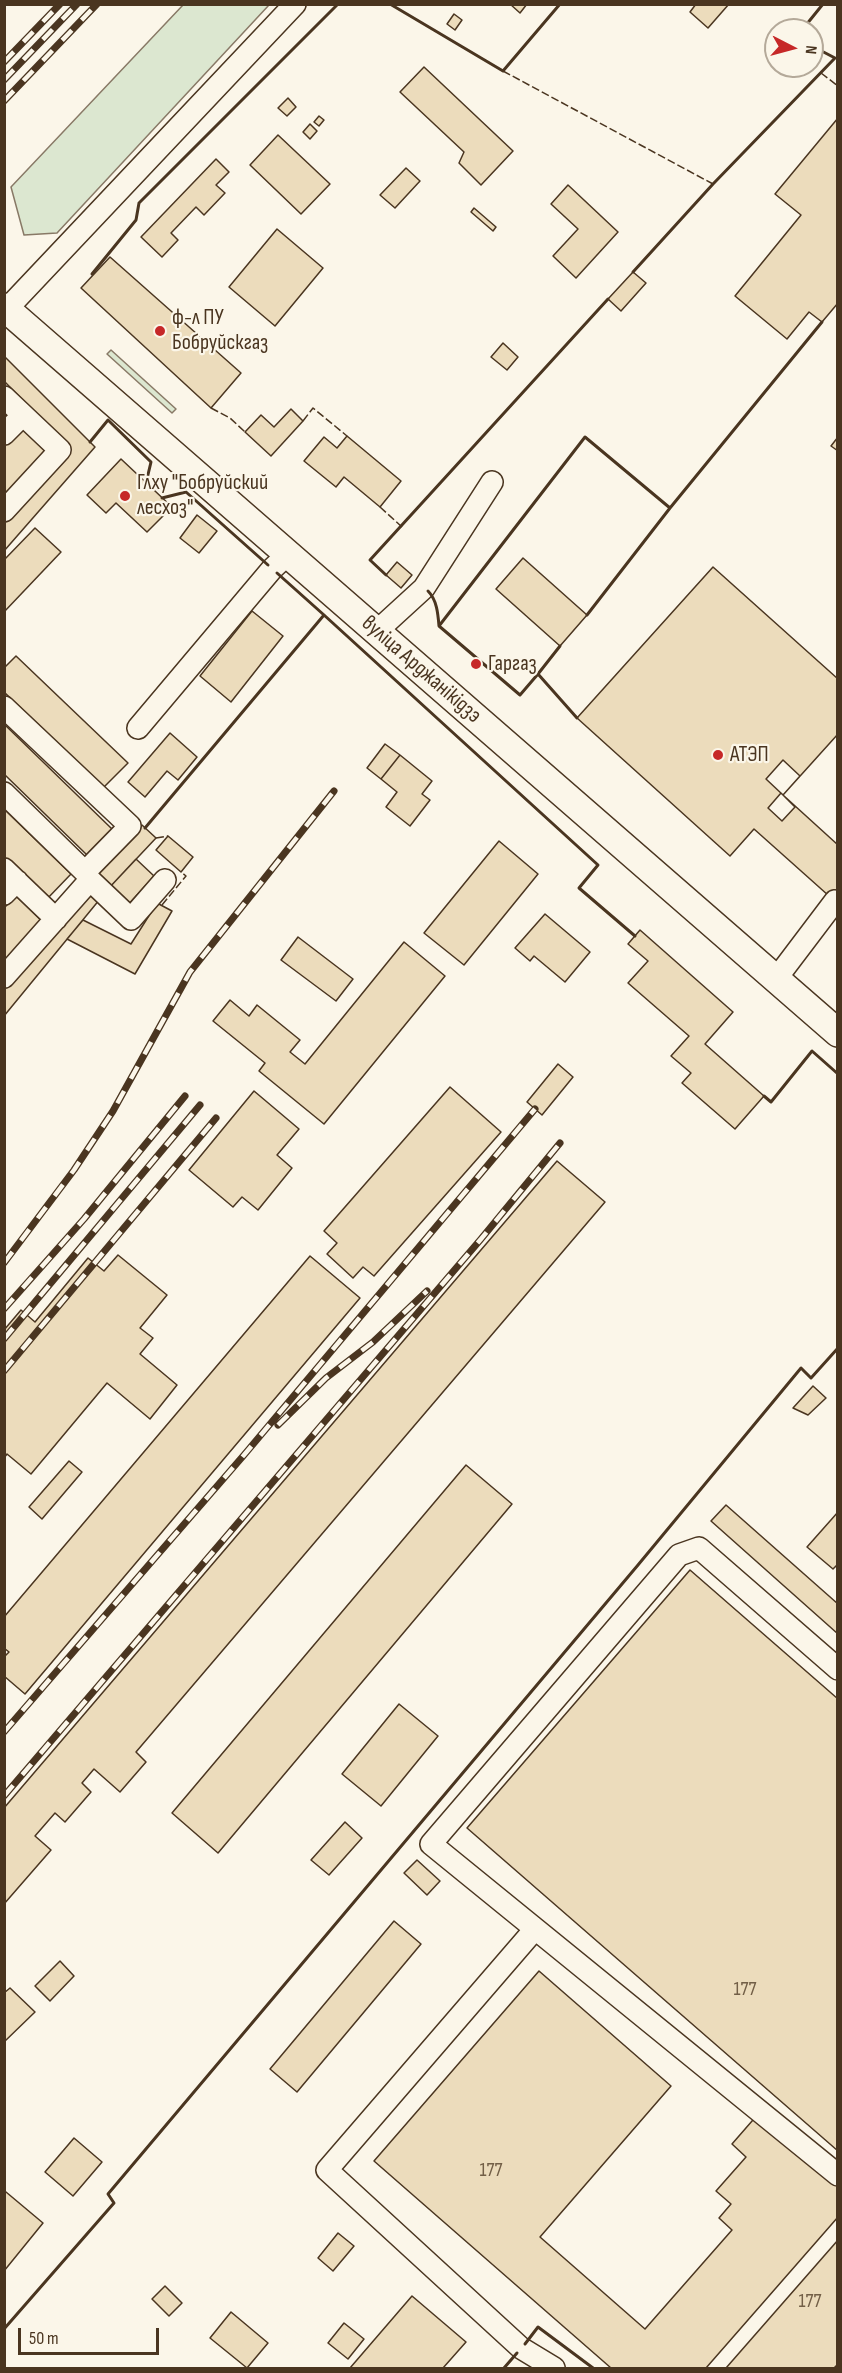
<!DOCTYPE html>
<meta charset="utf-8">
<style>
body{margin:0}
#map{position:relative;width:842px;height:2373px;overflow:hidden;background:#fbf6e9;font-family:"Sofia Sans Condensed",sans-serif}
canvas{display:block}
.frame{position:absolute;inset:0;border:6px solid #4a3520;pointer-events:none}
.north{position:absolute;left:764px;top:18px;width:60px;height:60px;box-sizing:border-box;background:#fbf6e9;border:2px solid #b4a999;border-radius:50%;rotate:96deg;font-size:16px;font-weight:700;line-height:24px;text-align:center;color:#4a3520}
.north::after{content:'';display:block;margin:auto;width:21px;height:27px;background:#c62828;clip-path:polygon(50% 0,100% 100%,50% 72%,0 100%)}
.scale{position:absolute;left:18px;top:2328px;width:141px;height:27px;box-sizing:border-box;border:3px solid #4a3520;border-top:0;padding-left:8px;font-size:18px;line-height:21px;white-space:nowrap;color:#4a3520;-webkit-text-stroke:4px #fbf6e9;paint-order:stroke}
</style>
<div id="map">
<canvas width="842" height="2373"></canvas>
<div class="frame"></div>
<div class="north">N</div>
<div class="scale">50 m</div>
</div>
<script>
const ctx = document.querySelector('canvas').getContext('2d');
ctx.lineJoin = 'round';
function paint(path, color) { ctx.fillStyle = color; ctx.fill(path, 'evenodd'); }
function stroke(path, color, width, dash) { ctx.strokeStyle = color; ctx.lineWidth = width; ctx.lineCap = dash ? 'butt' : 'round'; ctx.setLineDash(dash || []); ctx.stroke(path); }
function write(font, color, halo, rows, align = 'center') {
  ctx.font = font + ' "Sofia Sans Condensed",sans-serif'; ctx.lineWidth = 4.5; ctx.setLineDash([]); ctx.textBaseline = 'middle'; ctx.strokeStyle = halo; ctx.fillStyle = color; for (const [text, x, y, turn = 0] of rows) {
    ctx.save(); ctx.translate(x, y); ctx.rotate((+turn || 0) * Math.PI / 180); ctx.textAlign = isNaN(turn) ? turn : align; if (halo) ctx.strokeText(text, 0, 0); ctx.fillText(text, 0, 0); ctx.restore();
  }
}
const green = new Path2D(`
 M183,5H269L57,233L24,235L11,187Z
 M111,350L176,409L172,413L107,354Z`);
paint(green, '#dce7d0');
stroke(green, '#887966', 1.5);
const building = new Path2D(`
 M510,4H527L520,13Z
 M696,4H729L708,28L690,12Z
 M454,14L462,20L455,30L447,24Z
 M424,67L513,151L481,185L459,163L464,152L400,92Z
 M288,98L296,107L287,116L278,108Z
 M319,116L324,120L319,126L314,122Z
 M838,118V303L822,322L809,312L787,339L735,296L801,215L775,194Z
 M310,124L317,131L310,139L303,132Z
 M278,135L330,184L301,214L250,165Z
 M216,159L229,172L216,185L225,193L204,215L196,207L171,233L178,240L162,257L141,237Z
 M406,168L420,181L395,208L380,195Z
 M568,185L618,232L576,278L553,256L578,229L551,204Z
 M474,208L496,227L493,231L471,212Z
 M277,229L323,268L275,326L229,287Z
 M110,257L241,373L211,408L81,288Z
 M633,272L646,283L621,311L608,299Z
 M503,343L518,357L507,370L491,357Z
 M4,356L95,447L4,551V523L69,447L4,381Z
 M291,409L303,421L271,456L245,432L261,415L274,427Z
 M23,425L48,450L4,497V445Z
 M347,436L401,481L380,507L344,477L336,487L304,461L324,437L337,448Z
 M838,437V451L831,446Z
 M121,459L172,507L147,532L116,503L106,513L87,495Z
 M197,515L217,531L199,553L180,538Z
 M35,528L61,552L4,612V560Z
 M523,558L587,615L560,646L496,589Z
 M397,562L412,575L401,588L386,575Z
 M713,567L838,679V734L783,795L838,845V904L754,829L730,856L577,718Z
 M252,611L283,636L231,702L200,676Z
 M16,656L128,763L104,787L4,692V668Z
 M4,724L112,829L87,855L4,774Z
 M170,733L197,757L178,780L167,771L145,797L128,782Z
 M385,744L400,755L381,779L367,768Z
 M400,755L432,781L422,794L430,800L410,826L386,807L397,792L381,779Z
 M783,760L800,776L783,795L766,779Z
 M781,793L795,807L782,821L768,808Z
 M4,809L71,874L46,900L4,860Z
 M142,825L156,838L108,889L94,877Z
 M168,836L193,857L181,872L156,850Z
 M499,841L538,874L464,965L424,933Z
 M136,859L154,876L127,906L108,889Z
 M88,887L100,899L4,1016V985Z
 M16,896L43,922L4,962V908Z
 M157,903L172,911L135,974L67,939L83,920L131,944Z
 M545,914L590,952L565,982L534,956L530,961L515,948Z
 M640,930L733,1012L705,1044L764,1096L735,1129L682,1083L691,1073L671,1056L689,1036L628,983L648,961L628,944Z
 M298,937L353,979L336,1001L281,960Z
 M404,942L445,976L324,1124L259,1071L265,1063L213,1021L230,1000L249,1016L257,1005L300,1040L290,1052L305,1064Z
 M558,1064L573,1077L542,1115L527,1102Z
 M450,1087L501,1132L374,1276L363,1267L353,1278L327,1254L337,1243L324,1231Z
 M254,1091L299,1129L277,1155L292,1168L258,1210L242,1197L233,1207L189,1170Z
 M557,1161L605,1202L136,1752L146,1762L120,1792L94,1769L82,1783L91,1792L65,1822L55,1813L35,1836L51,1850L4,1904V1808Z
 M118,1255L167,1295L140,1328L153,1338L140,1354L177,1385L150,1419L107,1383L31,1474L7,1454L4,1458V1330L21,1310L35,1322L88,1258L104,1271Z
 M310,1256L360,1298L25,1694L4,1676V1657L9,1652L4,1648V1617Z
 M813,1386L826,1398L808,1415L793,1408Z
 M69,1461L82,1472L42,1519L29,1507Z
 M466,1465L512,1504L218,1853L172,1813Z
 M726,1505L838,1604V1634L711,1521Z
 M838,1512V1564L833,1569L807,1547Z
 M690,1570L838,1699V2151L467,1828Z
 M399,1704L438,1736L381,1806L342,1774Z
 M345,1822L362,1838L329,1875L311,1860Z
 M417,1860L440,1881L427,1895L404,1873Z
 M394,1921L421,1944L297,2092L270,2069Z
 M60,1961L74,1976L50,2001L35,1986Z
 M539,1971L671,2086L540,2237L645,2329L732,2230L719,2218L731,2204L716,2191L746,2157L732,2144L759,2113L838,2182V2217L706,2368H611L374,2161Z
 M10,1988L35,2012L4,2042V1993Z
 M74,2138L102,2162L73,2196L45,2172Z
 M6,2192L43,2223L4,2271V2193Z
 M338,2233L354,2246L333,2271L318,2258Z
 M838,2240V2364L834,2368H726Z
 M165,2286L182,2303L169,2316L152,2299Z
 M412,2296L466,2342L443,2368H350Z
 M231,2312L268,2343L247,2368L210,2338Z
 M344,2323L364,2339L348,2359L328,2343Z`);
paint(building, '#ecdcbc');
stroke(building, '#4a3520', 1.5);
const minor = new Path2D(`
 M4,312L295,4
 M4,397L60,450L4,511
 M4,434L23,415
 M377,631L424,588L492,482
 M4,707L130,826L85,872L4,793
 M138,728L272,569L288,554
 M4,869L56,919
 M85,872L90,880L131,919L165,880
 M4,894L17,881
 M4,977L90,880
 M776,979L835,901
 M838,1669L699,1548L679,1555L431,1844L838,2175
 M535,1929L327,2170L521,2348L554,2368`);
const major = new Path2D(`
 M4,307L838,1033`);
stroke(minor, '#4a3520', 24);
stroke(major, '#4a3520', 30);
stroke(minor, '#fbf6e9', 21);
stroke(major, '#fbf6e9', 27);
const rail = new Path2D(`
 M4,62L60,4
 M4,80L77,4
 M4,101L97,4
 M4,1263L74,1170L113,1111L190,972L334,791
 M4,1309L84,1219L185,1096
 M4,1339L200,1105
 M4,1371L216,1118
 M278,1425L326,1378L373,1342L427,1291
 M4,1732L244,1455L535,1109
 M4,1796L481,1239L560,1143`);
stroke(rail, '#4a3520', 7);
stroke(rail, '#fbf6e9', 4.5, [14]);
stroke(new Path2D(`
 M503,71L713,184
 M821,73L838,86
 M211,408L230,418L245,432
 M303,421L313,408L347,436
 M380,507L402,527
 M156,838L168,836
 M162,905L186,876L181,872`), '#4a3520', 1.5, [8, 3]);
stroke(new Path2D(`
 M390,4L503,71L560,4
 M802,30L823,4
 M633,272L713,184L835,58L812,46
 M92,274L136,220L139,203L338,4
 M90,442L108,420L151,462L146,483
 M162,498L186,492L268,565
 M670,508L822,322
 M277,573L324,615
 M386,575L370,560L608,299
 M428,591C437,600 438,614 439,626L520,695L538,674
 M439,626L585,437L670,508L587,615
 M560,646L538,674L577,718
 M145,828L324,615L598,865L579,888L635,936
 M764,1096L771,1102L812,1051L838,1074
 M4,2329L114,2203L108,2194L638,1565L801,1368L811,1378L838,1348
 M525,2344L538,2327L593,2368
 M504,2368L517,2353`), '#4a3520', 3);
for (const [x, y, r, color] of [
 [160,331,6,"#c62828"],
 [125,496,6,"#c62828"],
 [476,664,6,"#c62828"],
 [718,755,6,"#c62828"]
]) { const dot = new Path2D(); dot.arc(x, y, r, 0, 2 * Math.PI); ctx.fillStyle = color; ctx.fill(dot); stroke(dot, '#fbf6e9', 2); }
write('20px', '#725f47', null, [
 ["177",745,1990],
 ["177",491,2171],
 ["177",810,2302]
]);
write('22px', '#4a3520', '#fbf6e9', [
 ["ф-л ПУ",172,318],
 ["Бобруйскгаз",172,343],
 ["Глху \"Бобруйский",137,483],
 ["лесхоз\"",137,508],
 ["Гаргаз",488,664],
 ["АТЭП",730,755]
], 'left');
write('22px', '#4a3520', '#fbf6e9', [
 ["вуліца Арджанікідзэ",421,670,41]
]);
</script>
